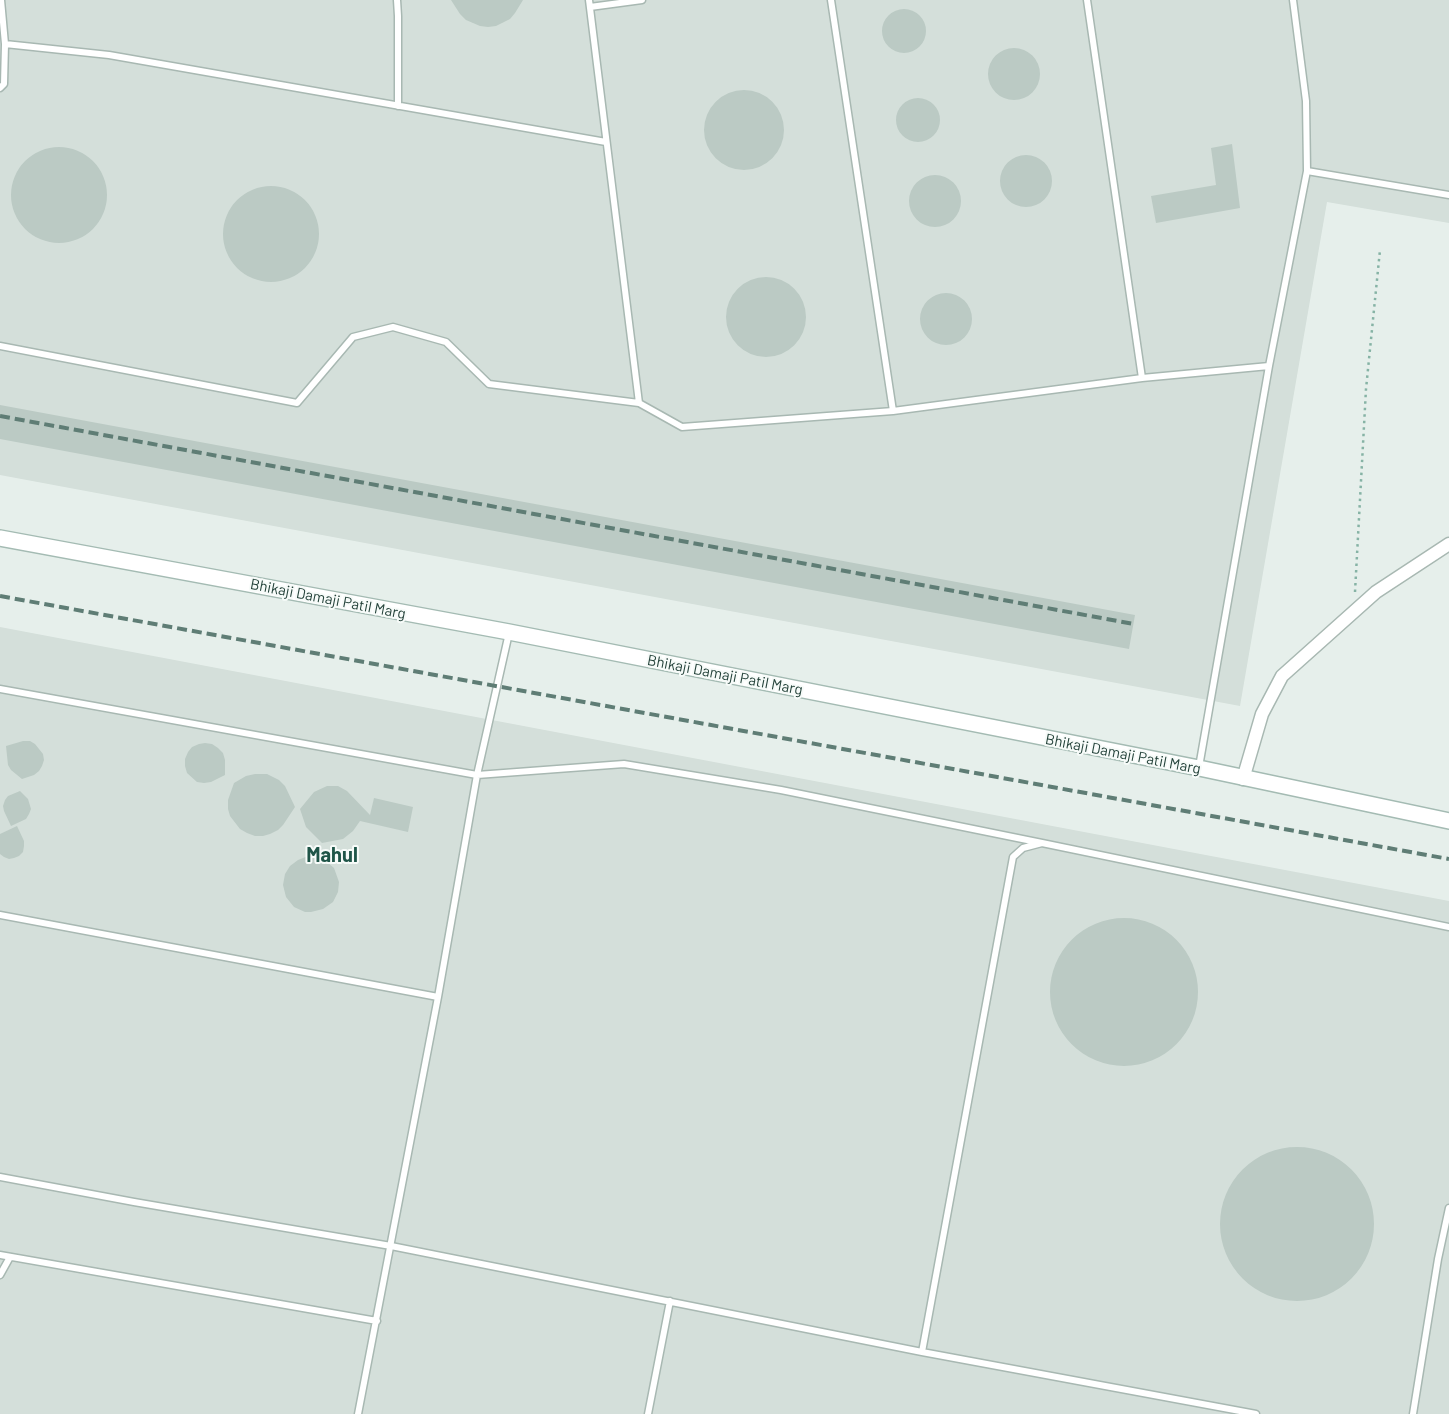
<!DOCTYPE html>
<style>
body{margin:0}
canvas{display:block;background:#e6efeb}
</style>
<canvas width="1449" height="1414"></canvas>
<script>
const ctx = document.querySelector('canvas').getContext('2d');
ctx.lineJoin = 'round';
function paint(path, color) { ctx.fillStyle = color; ctx.fill(path, 'evenodd'); }
function stroke(path, color, width, dash) { ctx.strokeStyle = color; ctx.lineWidth = width; ctx.lineCap = dash ? 'butt' : 'round'; ctx.setLineDash(dash || []); ctx.stroke(path); }
function write(font, color, halo, rows, align = 'center') {
  ctx.font = font + ' Barlow,sans-serif'; ctx.lineWidth = 4; ctx.setLineDash([]); ctx.textBaseline = 'middle'; ctx.strokeStyle = halo; ctx.fillStyle = color; for (const [text, x, y, turn = 0] of rows) {
    ctx.save(); ctx.translate(x, y); ctx.rotate((+turn || 0) * Math.PI / 180); ctx.textAlign = isNaN(turn) ? turn : align; if (halo) ctx.strokeText(text, 0, 0); ctx.fillText(text, 0, 0); ctx.restore();
  }
}
paint(new Path2D(`
 M0,0H1449V223L1327,202L1240,706L0,475Z
 M0,627L1449,901V1414H0Z`), '#d4dfda');
paint(new Path2D(`
 M451,0H523L515,13L510,19L496,26L488,27L480,26L466,20L460,14Z
 M882 31a22 22 0 1 1 44 0a22 22 0 1 1-44 0Z
 M988 74a26 26 0 1 1 52 0a26 26 0 1 1-52 0Z
 M704 130a40 40 0 1 1 80 0a40 40 0 1 1-80 0Z
 M896 120a22 22 0 1 1 44 0a22 22 0 1 1-44 0Z
 M1232,144L1240,208L1156,223L1151,196L1216,185L1211,148Z
 M11 195a48 48 0 1 1 96 0a48 48 0 1 1-96 0Z
 M1000 181a26 26 0 1 1 52 0a26 26 0 1 1-52 0Z
 M909 201a26 26 0 1 1 52 0a26 26 0 1 1-52 0Z
 M223 234a48 48 0 1 1 96 0a48 48 0 1 1-96 0Z
 M726 317a40 40 0 1 1 80 0a40 40 0 1 1-80 0Z
 M920 319a26 26 0 1 1 52 0a26 26 0 1 1-52 0Z
 M0,405L1135,615L1129,649L0,439Z
 M23,741H30L35,744L43,754L44,760L42,766L39,771L34,775L22,779L11,770L8,765L6,746Z
 M205,743L212,744L218,748L223,753L225,760V775L211,782L204,783L197,782L187,773L185,766V759L188,752L192,747L199,744Z
 M255,774H267L279,780L285,786L295,807L283,825L278,830L270,834L263,836H255L247,833L240,829L230,816L228,809V800L234,783L246,776Z
 M327,786H338L347,791L370,815L374,798L413,807L408,832L360,821L353,831L343,839L322,843L306,827L300,809L314,792Z
 M20,791L28,799L31,809L29,814L26,819L11,826L4,811L3,806L5,800L8,796Z
 M17,826L24,841V846L23,852L19,856L14,858L9,859L4,857L0,854V834Z
 M308,856H320L334,868L339,882L338,892L333,902L323,909L311,912H305L294,907L286,897L283,885L285,874L290,866L298,860Z
 M1050 992a74 74 0 1 1 148 0a74 74 0 1 1-148 0Z
 M1220 1224a77 77 0 1 1 154 0a77 77 0 1 1-154 0Z`), '#bbcac4');
const lane = new Path2D(`
 M397,0L398,16V106
 M589,0L639,403
 M831,0L893,411
 M1087,0L1142,378
 M1293,0L1306,101L1307,171
 M590,7L642,0
 M5,44L109,55L606,142
 M0,88L4,84L5,44L1,0
 M0,346L297,403L353,337L393,327L446,342L489,384L639,403L682,427L893,411L1142,378L1269,366
 M0,689L477,775L624,764L781,790L1042,843
 M1199,767L1269,366L1307,171L1449,195
 M0,915L438,997L358,1414
 M438,997L477,775L509,633
 M0,1177L134,1202L391,1246L922,1352L1256,1414
 M0,1255L377,1321
 M0,1275L10,1257
 M922,1352L1013,857L1023,848L1042,843L1449,927
 M648,1414L670,1301
 M1413,1414L1438,1259L1449,1208`);
const street = new Path2D(`
 M1243,779L1262,714L1282,676L1376,592L1449,544`);
const secondary = new Path2D(`
 M0,538L509,632L1199,768L1449,821`);
stroke(lane, '#a8b8b2', 9);
stroke(street, '#a8b8b2', 15);
stroke(secondary, '#a4bbb3', 18);
stroke(new Path2D(`
 M1355,592L1366,389L1380,250`), '#86b3a5', 2.5, [2.5, 4]);
stroke(lane, '#fff', 6);
stroke(street, '#fff', 12);
stroke(secondary, '#fff', 15);
stroke(new Path2D(`
 M0,416L1134,624
 M0,596L1449,859`), '#5f7d75', 4, [10, 5]);
write('15px', '#24423a', '#f7fbf9', [
 ["Bhikaji Damaji Patil Marg",328,599,11],
 ["Bhikaji Damaji Patil Marg",725,675,11],
 ["Bhikaji Damaji Patil Marg",1123,754,11]
]);
write('bold 20px', '#1f5548', '#f7fbf9', [
 ["Mahul",332,855]
]);
</script>
